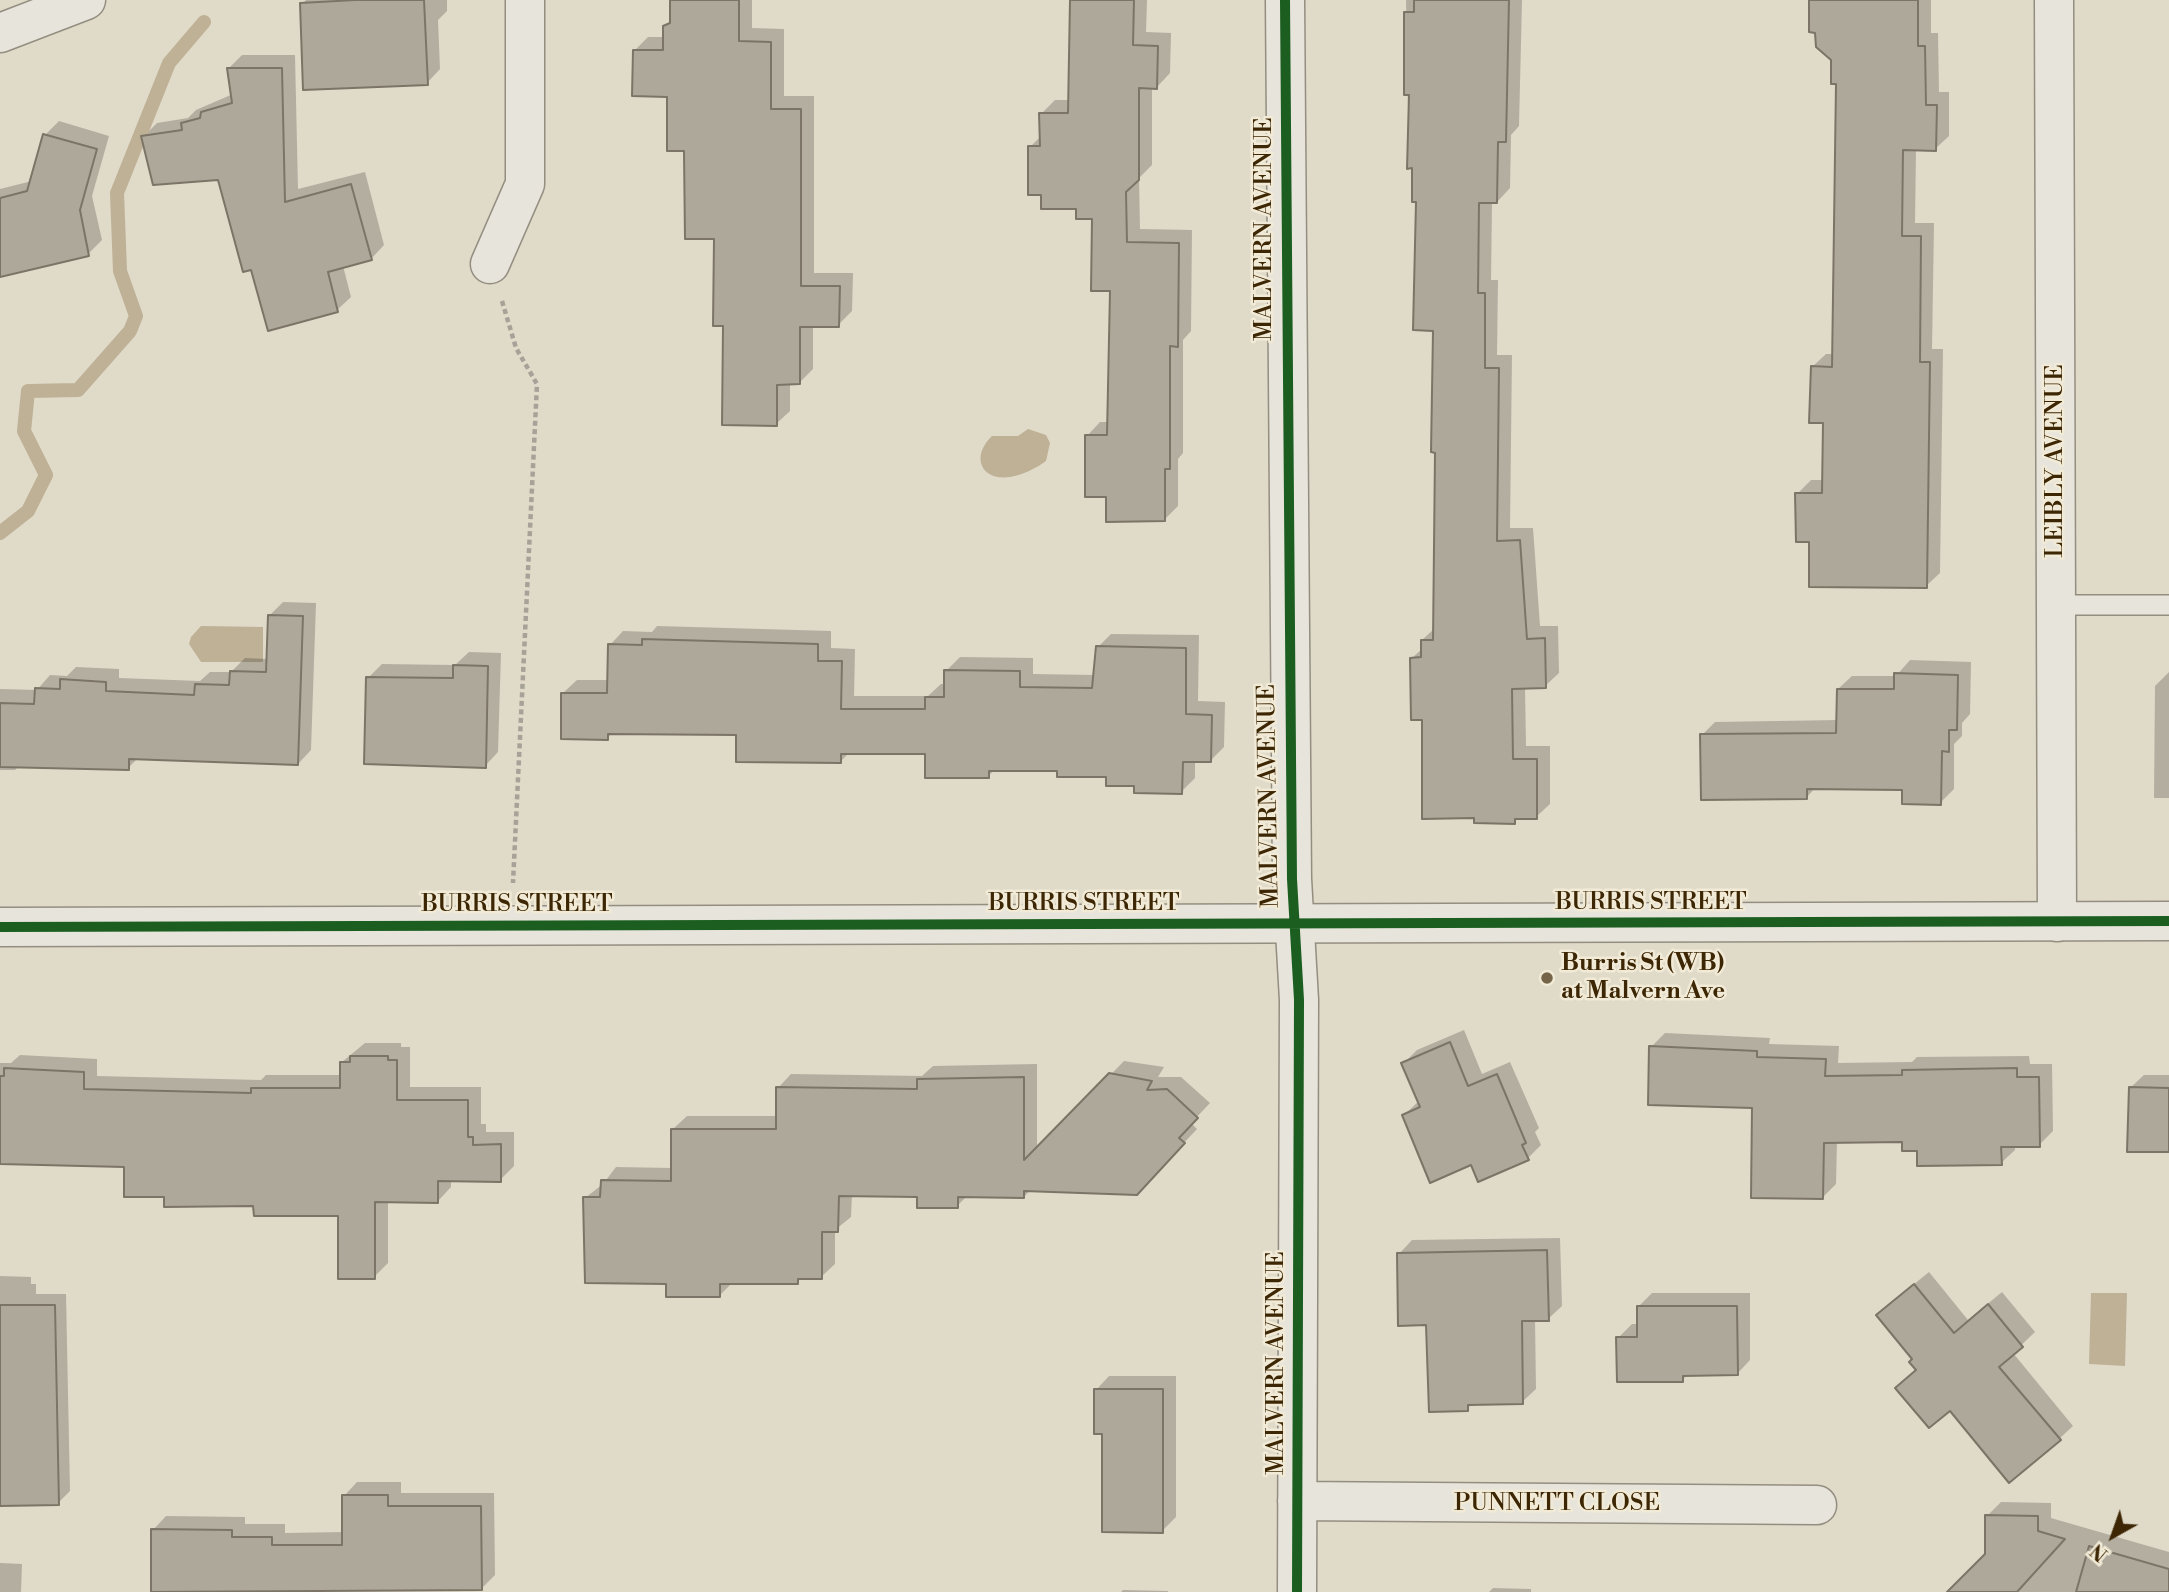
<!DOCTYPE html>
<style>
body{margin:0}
#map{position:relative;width:2169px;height:1592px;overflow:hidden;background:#e0dac9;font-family:"Libre Bodoni",serif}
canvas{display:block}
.north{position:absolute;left:2078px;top:1501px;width:70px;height:70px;-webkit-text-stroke:5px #f1ead6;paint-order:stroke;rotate:220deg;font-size:19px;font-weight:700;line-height:28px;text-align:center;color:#3d2603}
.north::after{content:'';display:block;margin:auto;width:24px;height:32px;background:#3d2603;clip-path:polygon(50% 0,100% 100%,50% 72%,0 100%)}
</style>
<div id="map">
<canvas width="2169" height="1592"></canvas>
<div class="north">N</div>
</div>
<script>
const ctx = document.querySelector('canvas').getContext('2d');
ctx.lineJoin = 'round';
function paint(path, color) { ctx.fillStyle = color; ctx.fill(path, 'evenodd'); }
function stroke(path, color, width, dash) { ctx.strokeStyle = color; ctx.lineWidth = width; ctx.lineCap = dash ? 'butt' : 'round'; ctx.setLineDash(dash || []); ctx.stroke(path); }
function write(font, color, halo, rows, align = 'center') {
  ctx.font = font + ' "Libre Bodoni",serif'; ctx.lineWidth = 5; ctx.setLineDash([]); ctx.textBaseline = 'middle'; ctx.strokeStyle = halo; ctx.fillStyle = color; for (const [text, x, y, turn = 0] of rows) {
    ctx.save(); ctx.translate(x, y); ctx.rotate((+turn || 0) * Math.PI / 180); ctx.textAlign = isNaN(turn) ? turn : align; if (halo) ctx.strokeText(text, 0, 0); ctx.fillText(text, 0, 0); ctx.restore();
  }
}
paint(new Path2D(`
 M1028,429L1046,435L1050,443L1046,461C1037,468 1022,475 1010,477C980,481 971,456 992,436H1018Z
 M201,626L263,627V662H201L189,644L191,637Z
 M2091,1293H2127L2125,1366L2089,1364Z`), '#beb196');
paint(new Path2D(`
 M306,0H447V11L438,20L440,69L427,83L302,4Z
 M672,0H752V28L784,29V96H814V273H853L852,311L838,325H813V369L799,383H790V411L776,424L725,324L715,237L669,95L634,51L648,37H665V27L671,20Z
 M1072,0H1147L1146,32L1171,33L1170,73L1157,87H1152V165L1139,178L1140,229L1192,230L1191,331L1183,340V453L1178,459V506L1164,520L1108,495L1087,436L1100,422H1110L1112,290L1094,217L1042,193L1030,147L1042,135L1041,114L1055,100H1070Z
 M1406,0H1522L1519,126L1511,135L1510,188L1497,202H1492L1491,280H1498L1497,355H1512L1510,528H1533L1540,626H1558L1559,673L1545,686L1525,687L1526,746H1550V804L1536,817H1518L1514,822L1423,718L1412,658L1423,648L1422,640L1435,628L1437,451L1435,329L1414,167H1409Z
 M1811,0H1931V33H1938L1939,92H1949V136L1935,149H1916L1915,223H1934L1932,349H1943L1940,573L1926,586L1811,540L1797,494L1811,480H1824L1825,421L1812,367L1826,354H1834L1838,82L1833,59Z
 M242,55H295L298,189L365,172L384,245L371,259L343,266L351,297L337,310L220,178L143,137L157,123L188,118L196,110L233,94L229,68Z
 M59,121L109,136L92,196L102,240L88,254L0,276V189L32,181L45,135Z
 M283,602L316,603L311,750L298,764L138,758L128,768L19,766L15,770H0V689L37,690L50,675L67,676L76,667L119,669V678L200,681L210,672H231L245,658L268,659L270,615Z
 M657,626L831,631V648L855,649L854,696H928L941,684H946V671L960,657L1033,658V674L1095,675L1098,647L1111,634L1199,635L1198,701L1225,702L1224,747L1210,761L1195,760V778L1181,792L1108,776L1059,769H996L988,776L927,753L850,752L840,762L738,734L613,732L607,738L563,693L577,680H609L610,645L623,631L652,632Z
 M469,652L501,653L498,752L485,766L368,678L382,664L455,665Z
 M1910,660L1971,662L1970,714L1962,723V736L1954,744V789L1940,803L1904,788L1816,787L1807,797L1702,735L1715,722L1838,720V689L1852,676H1896Z
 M2169,672V798H2154L2155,686Z
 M1464,1030L1482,1074L1510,1062L1539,1128L1535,1132L1541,1145L1528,1158L1472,1163L1404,1115L1419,1101L1403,1064L1417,1050Z
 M1665,1033L1770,1038L1769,1044L1839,1046L1838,1063L1912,1062L1917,1057L2029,1056L2030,1064H2052L2053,1131L2039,1145H2015V1150L2001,1163L1919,1149L1904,1140L1837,1141L1836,1184L1823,1197L1754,1106L1651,1047Z
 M365,1043H401V1047H410V1087H481V1124H486V1132H514V1166L500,1180H451V1187L438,1201L388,1200V1263L374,1277L339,1214L255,1204L126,1166L0,1163V1063H11L20,1055L97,1059V1076L261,1080L266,1075H342V1062Z
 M1124,1061L1164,1067L1158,1077H1181L1210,1103L1191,1123L1197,1129L1150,1179L1031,1189L1024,1197L967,1196L957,1206L919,1196L852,1194L851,1217L835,1230V1264L821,1277L802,1278L797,1282H733L719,1296L668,1282L585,1198L603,1184L616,1167L673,1168V1129L687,1116H777L778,1088L791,1074L922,1076L933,1066L1037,1064V1150Z
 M2144,1075H2169V1151L2130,1088Z
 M1560,1238L1562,1306L1548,1319H1535L1536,1389L1522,1402L1473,1403L1467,1409L1399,1254L1412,1240Z
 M1929,1272L1968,1320L2002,1292L2035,1332L2013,1353L2073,1426L2059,1439L1918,1369L1892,1302Z
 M0,1276L31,1277V1284H36V1294H66L70,1491L58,1503L0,1496Z
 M1652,1293H1750V1360L1737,1374H1688L1682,1380L1618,1338L1632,1324H1639L1638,1307Z
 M1109,1376H1176V1517L1162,1531L1104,1432L1096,1390Z
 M357,1482H401V1493H494L495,1575L481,1589L152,1592L153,1530L166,1516L245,1517V1524H285V1533L344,1532V1496Z
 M2001,1502L2051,1503V1518L2169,1552V1592H1950L1987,1555V1516Z
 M0,1563L22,1564L21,1592H0Z
 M1493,1588L1531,1589V1592H1489Z
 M1123,1590L1168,1591V1592H1121Z`), '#0003');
stroke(new Path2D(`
 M0,533L28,511L46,475L24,431L28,391L78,390L130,331L136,316L120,271L117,193L169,63L204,22`), '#beb196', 14);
const building = new Path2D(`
 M355,0H424L428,85L303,90L300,3Z
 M670,0H739V41L771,42V109H801V286H840L839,327H800V384L777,385V426L722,425L723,326H713L714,239H685L684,151H667V97L632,96L633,50H663V26L670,23Z
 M1070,0H1134L1133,45L1158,46L1157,89L1139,88V180L1126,192L1127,242L1179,243L1178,347L1170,346V469H1165V521L1106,522V497H1085V435H1107L1110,291H1091L1092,219H1076V209H1041V195H1028V146H1040L1039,113H1068Z
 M1414,0H1509L1506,142H1498L1497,203H1479L1478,293H1485V368H1499L1497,541L1520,540L1527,639L1545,638L1546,688L1512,689L1513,759H1537V819H1515V824L1474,823V818L1422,819V720H1411L1410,658L1421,657V640H1433L1435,453L1431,452L1433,331L1413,330L1416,202H1412V168L1407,169L1409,95H1404V12H1414Z
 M1809,0H1918V46H1925L1926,105H1937L1936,151L1903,150L1902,236H1921L1920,362H1930L1927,588L1809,587V542H1796L1795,493H1822L1823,423H1809L1811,366L1832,367L1836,84H1831V60L1816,47L1815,33L1809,32Z
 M227,68H282L285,202L351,184L372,260L328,272L338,312L268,331L251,270L243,272L218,180L153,185L141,136L182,130L181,123L200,118L201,112L232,103Z
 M43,134L97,149L80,210L89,256L0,277V198L27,191Z
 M268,615L303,616L298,765L129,759V770L0,767V703L34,704L35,688L60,689V679L106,682V691L194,695L195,684L229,685L230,671L266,672Z
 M642,639L818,644V661H842L841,709H925V697H944V670L1020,671V687L1092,688L1096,646L1186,648V714L1212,715L1211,762H1183L1182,794L1134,793V786H1106V777H1057V771H989V778H925V754H841V763L736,762V735L608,734V740L561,739V693H607L608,644L642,645Z
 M453,665L488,666L486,768L364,764L366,677L453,678Z
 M1894,673L1958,675L1957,730H1949V752L1942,751L1941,805L1902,804V790L1807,789V799L1701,800L1700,734L1836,733L1837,689H1894Z
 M1450,1042L1468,1086L1497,1074L1526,1143L1522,1145L1529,1160L1478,1182L1471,1165L1430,1183L1402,1115L1420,1107L1401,1063Z
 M1649,1046L1757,1051V1057L1826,1059L1825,1076L1902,1075V1070L2017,1068V1077H2039L2040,1147H2001L2002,1165L1917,1166V1151H1902V1142L1824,1143L1823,1199L1751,1198L1752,1108L1648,1105Z
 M350,1056H388V1060H397V1100H468V1137H473V1145L501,1144V1182L438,1181V1203L375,1202V1279H338V1216H254L253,1206L164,1207V1197H124V1167L0,1164V1076H4V1068L84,1072V1089L251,1093V1088H340V1062H350Z
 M1109,1073L1152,1081L1147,1090L1167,1089L1198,1118L1179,1138L1185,1143L1137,1195L1024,1191V1198L958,1197V1208H917V1197L839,1196L838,1232H822V1279H798V1284H720V1297H666V1284L585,1283L583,1197H600L601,1180L671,1181V1129H776V1087L917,1089V1079L1024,1077V1160Z
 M2129,1087L2169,1088V1152H2127Z
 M1547,1250L1549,1321H1522L1523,1404L1468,1405V1411L1429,1412L1426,1325L1398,1326L1397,1253Z
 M1914,1284L1954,1333L1988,1304L2023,1347L1999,1367L2061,1440L2009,1483L1950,1411L1929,1428L1895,1388L1916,1370L1909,1362L1912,1359L1876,1315Z
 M0,1305H55L59,1505L0,1506Z
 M1637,1306H1737L1738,1375L1683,1376V1382H1617L1616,1337H1637Z
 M1094,1389H1163V1533L1102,1532V1434H1094Z
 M342,1495H388V1506H481L482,1590L151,1592V1529L232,1530V1537H272V1545H342Z
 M1985,1515L2038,1516V1531L2065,1539L2017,1592H1947L1985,1554Z
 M2089,1546L2169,1569V1592H2076Z`);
paint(building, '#aea89b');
stroke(building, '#7c7567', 2);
const service = new Path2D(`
 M2057,605H2169`);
const minor = new Path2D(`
 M1285,0L1292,879L1299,1000L1297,1592
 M2054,0L2057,922
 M0,33L86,0
 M490,264L525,184V0
 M1297,1501L1817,1505`);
const tertiary = new Path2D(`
 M0,927L2169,921`);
stroke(service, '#948e80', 22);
stroke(minor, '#948e80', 41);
stroke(tertiary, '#948e80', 41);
stroke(new Path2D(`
 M502,301L516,348L537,384L513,883`), '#a6a298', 4.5, [5, 3.5]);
stroke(service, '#e7e4dc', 19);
stroke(minor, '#e7e4dc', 38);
stroke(tertiary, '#e7e4dc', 38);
stroke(new Path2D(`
 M1285,0L1292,879L1299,1000L1297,1592
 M0,927L2169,921`), '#1b5e20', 10);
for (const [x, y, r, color] of [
 [1547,978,7,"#766548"]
]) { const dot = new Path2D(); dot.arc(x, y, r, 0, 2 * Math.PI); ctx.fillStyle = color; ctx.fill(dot); stroke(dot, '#f1ead6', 2.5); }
write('24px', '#3d2603', '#f1ead6', [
 ["MALVERN AVENUE",1265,229,-90],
 ["LEIBLY AVENUE",2056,461,-90],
 ["MALVERN AVENUE",1270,796,-91],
 ["BURRIS STREET",1651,903],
 ["BURRIS STREET",1084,904],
 ["BURRIS STREET",517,905],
 ["MALVERN AVENUE",1277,1363,-90],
 ["PUNNETT CLOSE",1557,1504]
]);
write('bold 24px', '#3d2603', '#f1ead6', [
 ["Burris St (WB)",1561,964],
 ["at Malvern Ave",1561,992]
], 'left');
</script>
